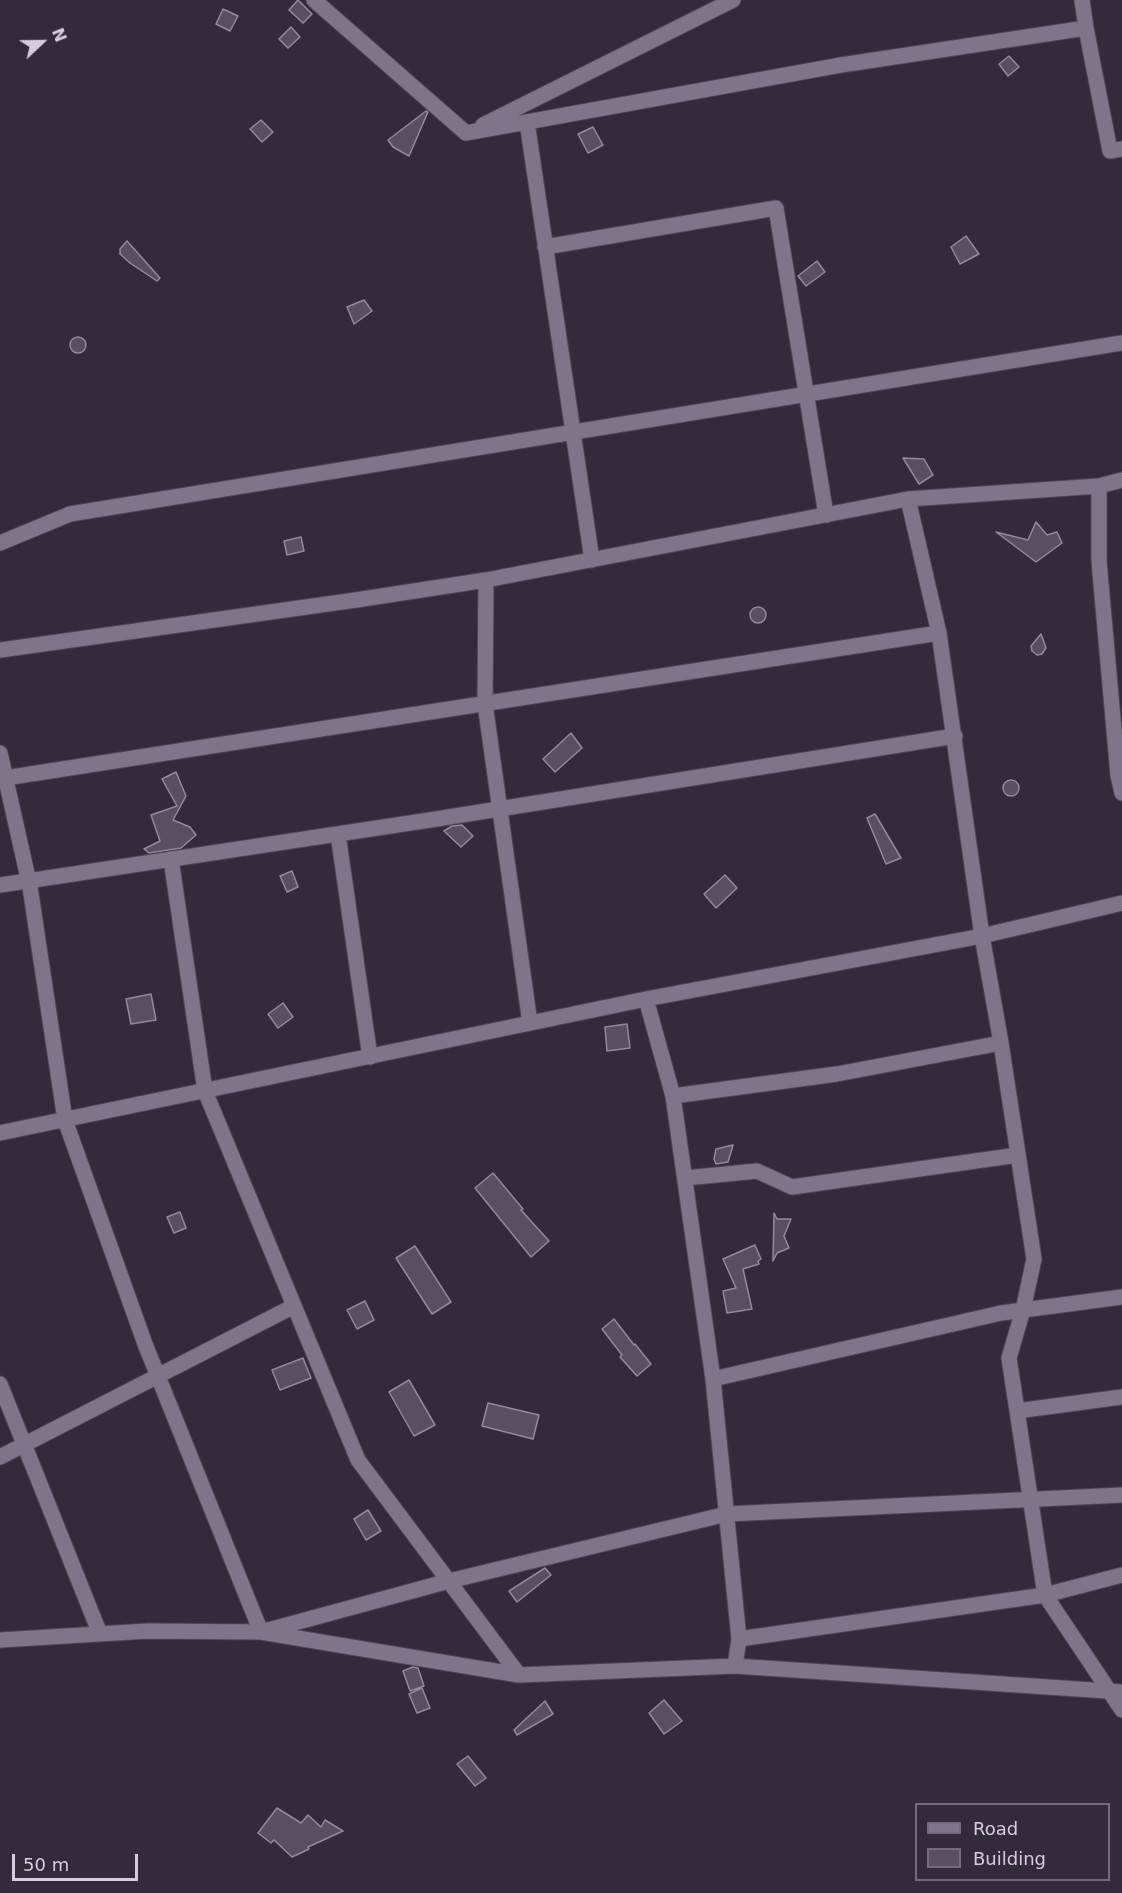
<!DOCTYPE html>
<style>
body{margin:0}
#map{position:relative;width:1122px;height:1893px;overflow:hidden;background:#332a3c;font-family:"DejaVu Sans",sans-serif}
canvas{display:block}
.legend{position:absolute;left:915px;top:1803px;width:195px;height:78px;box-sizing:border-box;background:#332a3c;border:2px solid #736c7b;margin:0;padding:8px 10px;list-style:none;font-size:18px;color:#d4ceda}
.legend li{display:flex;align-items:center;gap:12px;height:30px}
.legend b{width:30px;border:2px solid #736c7b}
.north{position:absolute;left:12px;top:12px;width:60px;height:60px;-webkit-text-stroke:4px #332a3c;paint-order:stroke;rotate:68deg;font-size:16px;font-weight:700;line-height:24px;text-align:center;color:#d4ceda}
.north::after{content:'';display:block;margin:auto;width:21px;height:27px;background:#d4ceda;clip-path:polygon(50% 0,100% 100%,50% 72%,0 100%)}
.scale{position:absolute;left:12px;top:1854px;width:126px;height:27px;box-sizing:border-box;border:3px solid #d4ceda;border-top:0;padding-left:8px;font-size:18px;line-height:21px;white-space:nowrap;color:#d4ceda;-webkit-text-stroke:4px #332a3c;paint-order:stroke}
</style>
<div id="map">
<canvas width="1122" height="1893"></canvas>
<ul class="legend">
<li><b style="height:8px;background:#7f758a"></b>Road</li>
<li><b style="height:16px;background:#584f63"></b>Building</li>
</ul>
<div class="north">N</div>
<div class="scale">50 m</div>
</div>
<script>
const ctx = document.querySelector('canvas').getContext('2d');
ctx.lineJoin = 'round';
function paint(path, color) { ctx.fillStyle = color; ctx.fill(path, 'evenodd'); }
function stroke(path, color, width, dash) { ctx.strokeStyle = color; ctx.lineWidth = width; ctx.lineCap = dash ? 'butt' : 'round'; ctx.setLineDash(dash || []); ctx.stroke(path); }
const building = new Path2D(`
 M298,0L312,14L303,23L289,10Z
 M223,9L238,16L230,31L216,24Z
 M291,27L300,37L288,48L279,39Z
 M1009,56L1019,67L1008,76L999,64Z
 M426,111L428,112L409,156L393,147L388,140Z
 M261,120L273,132L262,142L250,129Z
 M593,127L603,145L588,153L578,134Z
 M966,236L979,254L960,264L951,247Z
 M127,241L160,278L157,281L130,263L120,254V249Z
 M817,261L825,272L806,286L798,276Z
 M364,300L372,311L354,324L347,307Z
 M70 345a8 8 0 1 1 16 0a8 8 0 1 1-16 0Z
 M903,458L924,459L933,475L919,484Z
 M1036,522L1047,535L1057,532L1062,543L1036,562L996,532L1028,540Z
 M301,537L304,551L287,555L284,541Z
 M750 615a8 8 0 1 1 16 0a8 8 0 1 1-16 0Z
 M1041,634L1046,648L1042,654L1037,655L1032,651L1031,646Z
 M571,733L582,748L555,772L543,759Z
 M176,772L186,796L173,820L190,827L196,835L181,848L149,853L144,849L160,841L151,815L177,806L162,779Z
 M1003 788a8 8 0 1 1 16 0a8 8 0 1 1-16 0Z
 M875,814L901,858L886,864L867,818Z
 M462,825L473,836L461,847L444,831L452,826Z
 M292,871L298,887L287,892L280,876Z
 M725,875L737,888L716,908L704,894Z
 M151,994L156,1020L131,1024L126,999Z
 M283,1003L293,1017L278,1028L268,1014Z
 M627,1024L630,1048L607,1051L605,1027Z
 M733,1145L728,1162L716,1164L714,1159L716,1149Z
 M493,1173L523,1209L521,1210L549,1241L531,1257L475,1188Z
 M180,1212L186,1228L174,1233L167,1217Z
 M774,1213L777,1219H791L784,1236L789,1248L777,1253L773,1261Z
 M755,1245L761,1259L758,1261L759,1264L743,1269L752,1309L727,1313L723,1291L736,1288L723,1259Z
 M415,1246L451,1302L432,1314L396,1258Z
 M365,1301L374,1320L357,1329L347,1310Z
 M614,1319L634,1345L635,1344L651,1364L637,1376L620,1357L622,1355L602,1329Z
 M303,1358L311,1378L280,1390L272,1370Z
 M409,1380L435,1425L414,1436L389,1392Z
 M488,1403L539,1415L533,1439L482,1426Z
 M368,1510L381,1531L366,1540L354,1519Z
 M545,1568L551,1575L517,1602L509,1591Z
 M413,1667L418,1668L424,1686L410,1691L403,1671Z
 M422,1688L430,1708L417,1713L409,1694Z
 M664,1700L682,1721L664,1734L649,1713Z
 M545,1701L553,1714L517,1735L514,1730Z
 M468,1756L486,1778L475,1786L457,1764Z
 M277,1808L301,1823L308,1815L321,1827L325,1820L343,1831L308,1847L309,1849L292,1857L274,1840L271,1843L258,1833Z`);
paint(building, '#584f63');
stroke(building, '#93899f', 1.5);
const minor = new Path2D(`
 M314,0L466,133L841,65L1086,28L1110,151L1122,149
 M1082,0L1086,28
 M527,122L592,560
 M483,125L733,0
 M545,247L776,208L826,515
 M1099,486V561L1118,775L1122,793
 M908,499L939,633L982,936L1001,1043L1034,1259L1023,1310L1009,1358L1045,1595L1122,1710
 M0,543L70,514L1122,343
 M486,580L485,704L530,1023
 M0,650L356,600L486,580L908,499L1099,486L1122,480
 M0,753L30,887L65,1120L145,1344L261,1632L519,1675L735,1666L1122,1692
 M5,778L939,633
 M338,834L370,1057
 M171,859L205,1091L358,1460L519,1675
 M0,885L430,820L955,736
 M646,999L673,1096L713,1379L739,1639L735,1666
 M673,1096L837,1074L1001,1043
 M0,1133L646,999L982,936L1122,903
 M685,1178L757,1171L792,1187L1018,1155
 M713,1379L1001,1313L1122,1297
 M0,1384L100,1634
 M1017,1411L1122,1397
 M0,1457L294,1306
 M739,1639L1045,1595L1122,1575
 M0,1640L148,1631L261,1632L449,1581L727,1514L1122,1495`);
stroke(minor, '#4f4756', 17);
stroke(minor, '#7f758a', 15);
</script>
